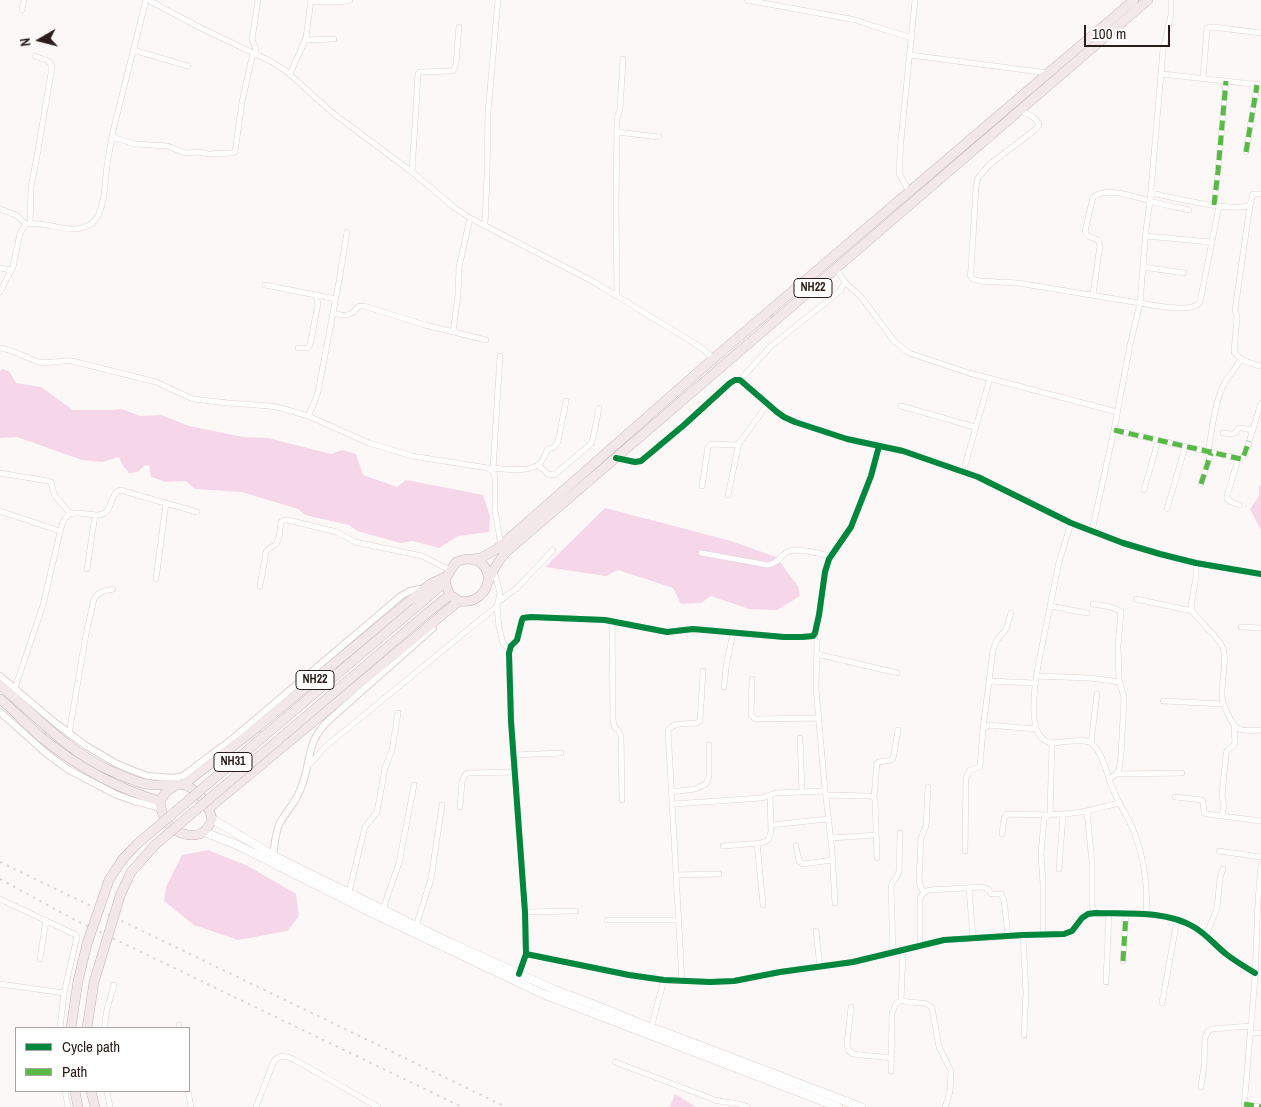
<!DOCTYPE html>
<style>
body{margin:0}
#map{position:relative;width:1261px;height:1107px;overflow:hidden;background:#fdf8f8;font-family:"Archivo Narrow",sans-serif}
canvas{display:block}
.legend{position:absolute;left:15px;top:1027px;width:175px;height:65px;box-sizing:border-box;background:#fff;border:1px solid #a9a4a3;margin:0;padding:6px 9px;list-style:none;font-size:15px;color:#291c1a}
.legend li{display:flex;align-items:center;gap:10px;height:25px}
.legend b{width:25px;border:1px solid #a9a4a3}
.north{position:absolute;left:15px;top:15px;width:50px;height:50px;-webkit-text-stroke:4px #fff;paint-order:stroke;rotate:262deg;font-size:14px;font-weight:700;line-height:20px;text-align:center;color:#291c1a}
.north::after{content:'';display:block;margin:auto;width:18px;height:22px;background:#291c1a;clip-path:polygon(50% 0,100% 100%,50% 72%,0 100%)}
.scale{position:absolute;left:1084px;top:25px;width:86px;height:22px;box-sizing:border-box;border:2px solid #291c1a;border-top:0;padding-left:6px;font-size:15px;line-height:18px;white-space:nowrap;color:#291c1a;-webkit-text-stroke:4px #fff;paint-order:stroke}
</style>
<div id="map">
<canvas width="1261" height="1107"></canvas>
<ul class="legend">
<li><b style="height:6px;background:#00873e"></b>Cycle path</li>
<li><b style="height:6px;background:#58b947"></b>Path</li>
</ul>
<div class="north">N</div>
<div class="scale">100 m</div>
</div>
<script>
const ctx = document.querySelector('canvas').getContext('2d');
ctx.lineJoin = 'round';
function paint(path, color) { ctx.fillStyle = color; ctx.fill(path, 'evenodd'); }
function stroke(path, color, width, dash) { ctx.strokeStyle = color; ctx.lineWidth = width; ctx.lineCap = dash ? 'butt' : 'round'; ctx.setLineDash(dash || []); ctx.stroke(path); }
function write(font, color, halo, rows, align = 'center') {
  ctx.font = font + ' "Archivo Narrow",sans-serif'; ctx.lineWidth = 5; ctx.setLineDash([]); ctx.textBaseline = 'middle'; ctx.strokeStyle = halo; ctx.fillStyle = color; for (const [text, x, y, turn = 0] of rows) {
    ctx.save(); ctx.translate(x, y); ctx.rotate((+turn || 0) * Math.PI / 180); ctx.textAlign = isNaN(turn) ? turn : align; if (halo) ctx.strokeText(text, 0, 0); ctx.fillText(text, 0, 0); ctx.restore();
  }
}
paint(new Path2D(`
 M2,369L9,371L16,383L41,387L73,410H112L122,409L140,416L161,415L189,426L243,437L268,438L331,454L342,450L356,454L363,475L397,487L406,480L483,495L490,516L489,532L458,536L439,548L413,541L400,543L357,531L349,525L305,515L298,509L242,492L195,489L186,481L166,482L151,477L149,465L144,466L138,472L129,473L123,466L119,457L102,462L82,460L17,437L0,438V371Z
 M1261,484V530L1250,509L1259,496V488Z
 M605,508L731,541L776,557L798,586L800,596L777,610L749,609L711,596L701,603L681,604L673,588L618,570L606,576L545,567Z
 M208,850L248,866L296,894L299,916L287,931L238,940L194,925L164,901L166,887L182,855Z
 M675,1094L696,1107H670Z`), '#f5d7e9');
const minor = new Path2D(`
 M148,0L199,27L272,62L286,71L334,114L412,172L455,208L470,218L594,282L702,348L713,359
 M747,0L856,20L873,26L912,38
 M311,2H341L350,0
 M22,10L24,0
 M305,40L334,39
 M133,50L188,66
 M256,54V49L252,40L258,0
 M910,55L1048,73
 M290,74L306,38L311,0
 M1162,74L1261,85
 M1203,78L1207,28L1213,27L1261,33
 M1019,110C1027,114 1037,117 1039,125L1036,129L989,165L978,178L976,187L971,270L970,275L973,279L979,281L1018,283L1158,306C1169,307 1193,312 1200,302L1219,206
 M617,132L659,137
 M112,137L135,144L168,146L182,152L186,153L199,152L208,154L232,153L235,152L242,102L253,53
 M1246,152L1257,85
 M412,172L418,74L420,72L453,71L456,64L459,27
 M909,192L899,173L901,140L915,0
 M1151,193C1171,197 1234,213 1250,205L1253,194H1261
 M1214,205L1218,171L1226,81
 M1250,205L1235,310L1237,317L1234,352C1240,361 1251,364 1261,366
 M0,209L16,215L26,224
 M30,223L31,187L37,156L52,67L51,64L48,61L35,56
 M485,225L487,175L488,112L498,0
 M1146,236L1211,242
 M1143,267L1184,273
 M0,268L11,270
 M845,282L862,298L894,341L909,353L969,373L1117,412
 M265,285L336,299
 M0,292L13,267L20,233L26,224C44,221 58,230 76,229C84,228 91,226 96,219C105,206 105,181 107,166C109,153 111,140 114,127L146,0
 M1093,294L1100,246L1098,240C1093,237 1087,238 1085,231L1093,197C1109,186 1133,197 1150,201C1163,205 1176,207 1189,210
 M617,296L616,207L617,119L620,109L623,59
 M333,313C338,314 345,317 350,314C358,311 354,305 364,306L425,325L486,340
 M453,332L458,295L459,267L470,218
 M0,348C14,350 26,358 39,362C50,364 61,360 72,361L156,382L193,399L228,403L270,406L281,408L308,416L369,443L412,456L488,468L493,472L495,477V511L501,545
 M298,348H307L310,345L318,304L316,295
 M740,380L771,346L840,291L845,282L836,269
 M901,406L975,427
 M308,416L314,403L318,392L339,281L347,232
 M1114,430L1241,459L1245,455L1261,403
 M1223,433L1232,434L1235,433L1239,428H1241L1253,430
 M1208,453C1212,431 1214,406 1223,386C1228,376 1236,368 1241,359
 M616,458L635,462L641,461L684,425L730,383L735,380H740L777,412L784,417L795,422L847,439L903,451L978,477L1071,523L1123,543L1160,554L1196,563L1261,574
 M1238,459L1227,496V499L1231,502L1240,505
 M538,465L548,474L554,475L591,444L593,438L599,408
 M965,465L990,378
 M493,468C505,469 532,473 540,463C544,459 545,453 548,449L554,447L558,442L566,401
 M493,469L500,356
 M0,473L48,481L51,482L54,494L56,497L70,513
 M1201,484L1211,453
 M702,486L708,447L711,444L736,445L739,443L760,415L767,404
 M1144,490L1158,441
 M728,495L739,443
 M1167,509L1185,447
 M0,511L60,531
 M1071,523L1059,562L1038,666C1035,683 1027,732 1046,741C1051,744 1056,743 1061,742C1070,742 1084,738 1091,743C1101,748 1108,777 1112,787C1118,803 1128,816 1134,832C1144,858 1148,886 1146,914
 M1092,531L1114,430L1130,345L1140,303L1146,230L1150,201L1163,50L1171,15V0
 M701,553L768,565C777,564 780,557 787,552C796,547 821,554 831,556
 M1196,563V577L1191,605L1192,611C1200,622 1216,635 1222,646C1228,659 1221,681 1222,696C1222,702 1225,708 1228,714C1236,733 1242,731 1261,730
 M87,569L95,515
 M494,571L500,593L497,606L499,627L503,643L509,649
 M156,579L166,503
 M260,586L266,552C268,548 273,547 276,544C280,539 280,528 281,522L284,520H288L337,532L355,542L422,556L450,570
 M1136,599L1192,611
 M498,602L517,588L553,550
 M1093,604C1102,606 1114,606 1121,612L1118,646L1119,679L1124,698L1121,755L1119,770L1116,774L1109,779
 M1050,606L1087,613
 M612,622L613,720L615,728L619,731L621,736L622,800
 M1241,627L1261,628
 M813,636L816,640L817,643L816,688L824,780L832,850L835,903
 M817,654L897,673
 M1036,676L1090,678L1120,682
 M752,679L751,715L755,719L819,718
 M989,681L1035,683
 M724,687L726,667L733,633
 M15,688L43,605L61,528C67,506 79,514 97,515C99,515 103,514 105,513C112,509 110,495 120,490L197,512
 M1163,701L1223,704
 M983,728L993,650L997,640L1006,629L1011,613
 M69,734L86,634L94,599C98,591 105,591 113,589
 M800,738L802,792
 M1091,743L1097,694
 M514,755L561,753
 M307,767L325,747L497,606
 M1116,774L1182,773
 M672,792L695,789L706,784L709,777V745
 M826,795L869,796L874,798L875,800L877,858
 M1175,797L1202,800L1203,802L1204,813L1207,814L1261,821
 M874,798L877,763C881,760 887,762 892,760L894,754L898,730
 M673,804L762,798L775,793L825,791
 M460,807L462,782L465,775L468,773L515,772
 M1087,811L1092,863V905L1095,913
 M1050,814L1052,743
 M1222,816L1224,807L1222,796L1226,754L1227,751L1235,744L1234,727
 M771,825L828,819
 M1002,834L1004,819L1007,814L1047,815
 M831,838L876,835
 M757,843L763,905
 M723,846L761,843L768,840L771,832L770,795
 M796,846L799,861L803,864L833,860
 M965,851L966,777L970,770L980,767L983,729L989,725L1036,729
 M1219,851L1261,857
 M1059,869L1063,815
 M676,875L719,874
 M969,888L973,938
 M349,892L365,827L377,812L385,768L392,750L398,713
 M924,892L921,888L919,880L921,838L926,826L928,787
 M0,899L76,935L77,938L76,941L64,993L60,1028
 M383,909L399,863L414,785
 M525,912L576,911
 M607,920H679
 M416,926L431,879L442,805
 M816,931L820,967
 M1023,935L1026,993L1024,1035
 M1043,935V884L1041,854L1044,819L1050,814C1074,816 1097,808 1120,803
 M1206,936L1217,908L1220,878L1223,869
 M920,946V899C922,894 923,892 929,890L983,887L988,889L991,894H1001L1004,900L1008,936
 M903,951L901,1000C910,1005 925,999 932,1008L939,1047L951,1071L950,1092L945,1107
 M893,953L891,887C892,881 898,878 899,871L900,833
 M526,954L629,975L664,980L710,982L734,981L780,972L853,962L944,940L1023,935L1064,934L1072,931L1082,918L1088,914L1095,913C1127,914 1165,910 1194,927C1206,934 1215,945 1226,954C1235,961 1245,967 1255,973
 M40,959L46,920
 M1123,961L1126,914
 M519,974L526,954L525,912L511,721L509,653L511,646L517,640L522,620L523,618L531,617L605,620L667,632L693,629L784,637H802L813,636L815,633L819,615L825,572L829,559L851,527L871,476L879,446
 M682,981L668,730C674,722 687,724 697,723L700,721L703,671
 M1106,982L1109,913
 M0,984L64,993
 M1162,1003L1177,920
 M851,1007L847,1044L849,1051L853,1054L891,1058
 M179,1025V1028
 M104,1028L107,1009L114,985
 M651,1028L664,980
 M1250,1033H1261
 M615,1062L715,1100C726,1103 738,1102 748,1107
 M891,1071L892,1013L896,1004L901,1000
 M1201,1087L1204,1066L1205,1038L1208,1031L1212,1029L1250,1026
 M65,1091L68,1107
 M107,1091L110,1107
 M188,1091L191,1107
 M1244,1104L1261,1107
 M256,1107L274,1061C281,1054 287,1056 295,1060L378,1107
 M1244,1107L1255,978L1258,901L1261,864`);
const tertiary = new Path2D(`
 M0,676L54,722L85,745L115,763L134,771L148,776L173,778L183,776L231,740L401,596L410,591L425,588
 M0,712L47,754L69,770L115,794L134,801L161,808
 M273,855C275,845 275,834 279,825C285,812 296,803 301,788C312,761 305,743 329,720L433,628`);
const secondary = new Path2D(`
 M212,819L276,857L451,943L555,990L600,1007L639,1023L680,1038L861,1107
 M205,832C217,838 229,841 241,847L374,914L543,994L838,1107`);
const trunk = new Path2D(`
 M466,559C501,559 491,606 460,601C457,600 453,597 450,595L445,582L447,576L456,562Z
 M472,559L481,558L497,549L713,359L1134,0
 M488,583C492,571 497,563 505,553L1148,0
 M416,607L445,582
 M425,615L450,595
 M0,685C35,715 68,752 111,771C125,777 139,784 154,785C164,785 175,783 185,785C192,787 204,799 207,805C209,809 211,815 212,819C210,824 207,830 203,832C199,836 193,835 188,835C170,832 161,818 160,801L166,792L176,785
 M0,699C15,711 28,726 42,738C77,766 117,789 160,801
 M183,785L255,729L430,584L447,576
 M208,809L459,601
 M120,896L131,872L155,845
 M71,1028L78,981L87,944
 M87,1028L94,982L101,959
 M75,1091L78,1107
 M91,1091L95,1107`);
stroke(minor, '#dbd3d1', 6);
stroke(tertiary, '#dbd3d1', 8);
stroke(secondary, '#dbd3d1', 9);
stroke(trunk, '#c4b4b7', 10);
stroke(minor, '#fffefe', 5);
stroke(tertiary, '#fffefe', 6);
stroke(secondary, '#fffefe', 8);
stroke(trunk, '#f2e8ea', 9);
stroke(new Path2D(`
 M0,862L506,1107
 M0,879L73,919L462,1107`), '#dad8d8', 2, [2.5, 5]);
const trunkBridge = new Path2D(`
 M155,845L425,615
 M87,944L109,880L122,860L137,844L416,607
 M101,959L120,896`);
stroke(trunkBridge, '#c4b4b7', 10, []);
stroke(trunkBridge, '#f2e8ea', 9);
stroke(new Path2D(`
 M1246,152L1257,85
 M1214,205L1218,171L1226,81
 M1114,430L1241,459L1243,458L1249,441
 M1201,484L1211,453
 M1123,961L1126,914
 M1244,1104L1261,1107`), '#58b947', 5, [10, 5]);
stroke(new Path2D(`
 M616,458L635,462L641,461L684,425L730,383L735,380H740L777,412L784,417L795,422L847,439L903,451L978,477L1071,523L1123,543L1160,554L1196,563L1261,574
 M526,954L629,975L664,980L710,982L734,981L780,972L853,962L944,940L1023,935L1064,934L1072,931L1082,918L1088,914L1095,913C1127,914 1165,910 1194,927C1206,934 1215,945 1226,954C1235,961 1245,967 1255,973
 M519,974L526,954L525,912L511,721L509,653L511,646L517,640L522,620L523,618L531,617L605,620L667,632L693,629L784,637H802L813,636L815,633L819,615L825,572L829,559L851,527L871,476L879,446`), '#00873e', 6);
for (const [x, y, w] of [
 [813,288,38],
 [315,680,38],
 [233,762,38]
]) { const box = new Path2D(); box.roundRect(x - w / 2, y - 9.5, w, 19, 4); ctx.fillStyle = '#fff'; ctx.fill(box); stroke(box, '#291c1a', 1); }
write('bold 12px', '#291c1a', null, [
 ["NH22",813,288],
 ["NH22",315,680],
 ["NH31",233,762]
]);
</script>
